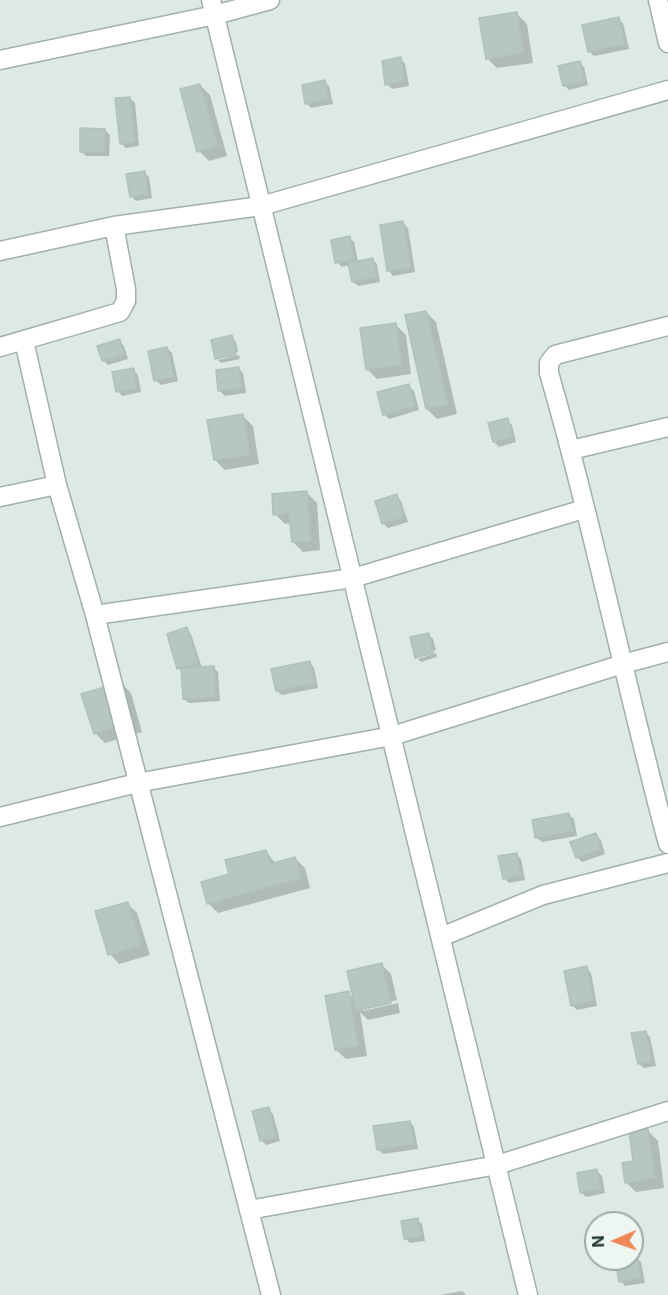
<!DOCTYPE html>
<style>
body{margin:0}
#map{position:relative;width:668px;height:1295px;overflow:hidden;background:#dde9e5;font-family:Inter,sans-serif}
canvas{display:block}
.north{position:absolute;left:584px;top:1211px;width:60px;height:60px;box-sizing:border-box;background:#eef6f2;border:2px solid #9caaa6;border-radius:50%;rotate:268deg;font-size:16px;font-weight:700;line-height:24px;text-align:center;color:#203833}
.north::after{content:'';display:block;margin:auto;width:21px;height:27px;background:#ef8756;clip-path:polygon(50% 0,100% 100%,50% 72%,0 100%)}
</style>
<div id="map">
<canvas width="668" height="1295"></canvas>
<div class="north">N</div>
</div>
<script>
const ctx = document.querySelector('canvas').getContext('2d');
ctx.lineJoin = 'round';
function paint(path, color) { ctx.fillStyle = color; ctx.fill(path, 'evenodd'); }
function stroke(path, color, width, dash) { ctx.strokeStyle = color; ctx.lineWidth = width; ctx.lineCap = dash ? 'butt' : 'round'; ctx.setLineDash(dash || []); ctx.stroke(path); }
paint(new Path2D(`
 M517,14L527,24L533,63L497,68L487,58Z
 M618,19L623,23L629,49L594,56L590,52L584,27Z
 M401,59L405,64L409,86L392,89L387,84Z
 M579,62L584,67L588,85L569,90L564,85Z
 M324,81L329,86L333,104L311,108L307,104Z
 M200,85L210,95L227,156L209,161L199,151Z
 M130,98L135,103L139,146L126,148L121,143Z
 M105,130L110,135L109,156H86L81,151Z
 M144,173L149,177L152,198L136,201L131,196Z
 M403,223L408,228L415,272L393,276L389,271L382,226Z
 M349,238L354,242L358,262L372,259L377,264L380,282L358,286L353,282L350,265L342,267L337,262Z
 M426,312L436,322L457,414L437,419L427,409L407,316Z
 M396,325L406,335L411,374L377,379L367,369Z
 M232,337L236,342L238,352L218,357V360L216,358Z
 M119,341L124,346L128,359L108,365L103,360Z
 M167,348L172,353L178,381L161,385L156,380Z
 M239,355L240,359L221,363L218,360Z
 M238,368L243,373L246,393L225,396L220,391L217,372Z
 M133,370L138,375L141,392L122,396L118,391Z
 M409,386L414,391L419,410L389,419L384,414Z
 M243,416L253,426L259,464L225,470L215,460Z
 M507,420L512,425L516,442L499,447L494,442Z
 M307,493L317,503L320,550L303,552L293,542L292,523L285,524L275,514Z
 M396,496L401,501L408,522L388,528L383,523Z
 M187,629L191,634L202,668L213,667L218,672L220,701L189,703L184,699L182,672L178,668Z
 M428,634L433,639L436,650L417,655V658L416,657Z
 M436,653L437,657L421,662L418,659Z
 M309,663L314,667L318,688L282,695L277,691Z
 M121,683L131,693L142,732L105,743L95,733Z
 M569,815L574,819L577,836L542,842L537,838Z
 M596,835L601,840L605,854L582,862L577,857Z
 M266,851L276,864L295,858L305,868L310,888L218,913L208,903L231,875Z
 M516,854L521,859L525,880L509,883L504,878Z
 M127,903L137,913L150,955L119,964L110,954Z
 M381,964L391,974L397,1000L363,1008V1011L398,1003L400,1013L368,1020L360,1012L367,1056L346,1059L336,1050L348,993L355,1000Z
 M586,968L591,973L597,1006L577,1010L572,1005Z
 M645,1032L650,1037L656,1066L644,1068L639,1064Z
 M268,1109L273,1114L280,1141L266,1145L261,1140Z
 M410,1122L414,1127L418,1149L383,1154L378,1149Z
 M648,1131L658,1141L664,1188L636,1192L626,1182Z
 M597,1171L602,1176L605,1193L586,1197L581,1192Z
 M417,1220L422,1224L425,1241L410,1243L405,1238Z
 M636,1257L641,1262L645,1283L625,1286L621,1281L617,1261Z
 M462,1291L466,1295H440Z`), '#0003');
const building = new Path2D(`
 M517,12L524,53L486,59L479,18Z
 M619,17L625,44L588,52L582,25Z
 M401,57L405,81L385,85L382,61Z
 M580,61L585,81L563,86L558,66Z
 M325,80L329,99L305,104L302,85Z
 M200,84L218,146L197,152L180,89Z
 M130,97L135,142L120,144L115,98Z
 M80,128L105,129V152H80Z
 M145,171L148,194L130,197L126,174Z
 M403,221L411,268L387,271L380,225Z
 M350,236L354,259L335,263L331,240Z
 M373,258L377,277L352,282L348,263Z
 M426,311L448,404L426,409L405,315Z
 M396,323L402,365L366,370L360,328Z
 M232,335L236,355L215,359L211,340Z
 M120,339L124,354L102,361L97,346Z
 M167,347L174,377L154,381L148,351Z
 M239,367L242,388L218,391L216,370Z
 M134,368L137,388L116,392L112,372Z
 M409,384L415,406L383,415L377,392Z
 M243,414L250,455L214,460L207,420Z
 M508,418L512,438L493,442L488,423Z
 M307,491L311,541L292,542L289,513L273,515L272,494Z
 M397,494L404,517L382,524L375,501Z
 M187,627L198,663L177,669L167,634Z
 M429,633L433,653L415,658L410,637Z
 M310,661L315,683L276,691L271,669Z
 M214,666L216,697L183,699L181,668Z
 M122,682L133,722L94,734L81,694Z
 M569,813L573,831L535,838L532,820Z
 M596,833L601,849L576,858L570,842Z
 M266,850L270,864L295,857L301,878L207,904L201,882L229,874L225,860Z
 M517,853L521,875L503,879L498,856Z
 M128,902L141,945L108,955L95,911Z
 M382,963L391,1003L356,1011L347,971Z
 M587,966L593,1001L571,1006L564,971Z
 M349,991L358,1046L335,1050L325,996Z
 M646,1031L652,1061L638,1064L631,1033Z
 M269,1107L276,1137L260,1141L252,1111Z
 M410,1121L414,1144L377,1150L373,1126Z
 M648,1129L655,1178L625,1183L622,1163L633,1161L629,1132Z
 M597,1169L601,1189L580,1193L577,1173Z
 M418,1218L421,1237L404,1239L401,1221Z
 M637,1256L641,1278L619,1282L615,1260L632,1259V1257Z`);
paint(building, '#b6c6c1');
stroke(building, '#b0c2bc', 1.5);
const minor = new Path2D(`
 M211,0L528,1295
 M658,0L668,43
 M0,60L215,15L270,0
 M0,251L114,226L261,206L668,90
 M668,326L555,355L549,363V373C594,529 626,688 668,844
 M24,341L57,485L95,615L271,1295
 M0,347L120,312L126,301V289L114,226
 M571,450L668,427
 M0,497L57,485
 M95,615L353,578L584,509
 M0,817L137,783L392,736L623,664L668,652
 M441,937L543,895L668,863
 M249,1210L497,1165L668,1111`);
stroke(minor, '#a1b0ac', 21);
stroke(minor, '#fff', 18);
</script>
